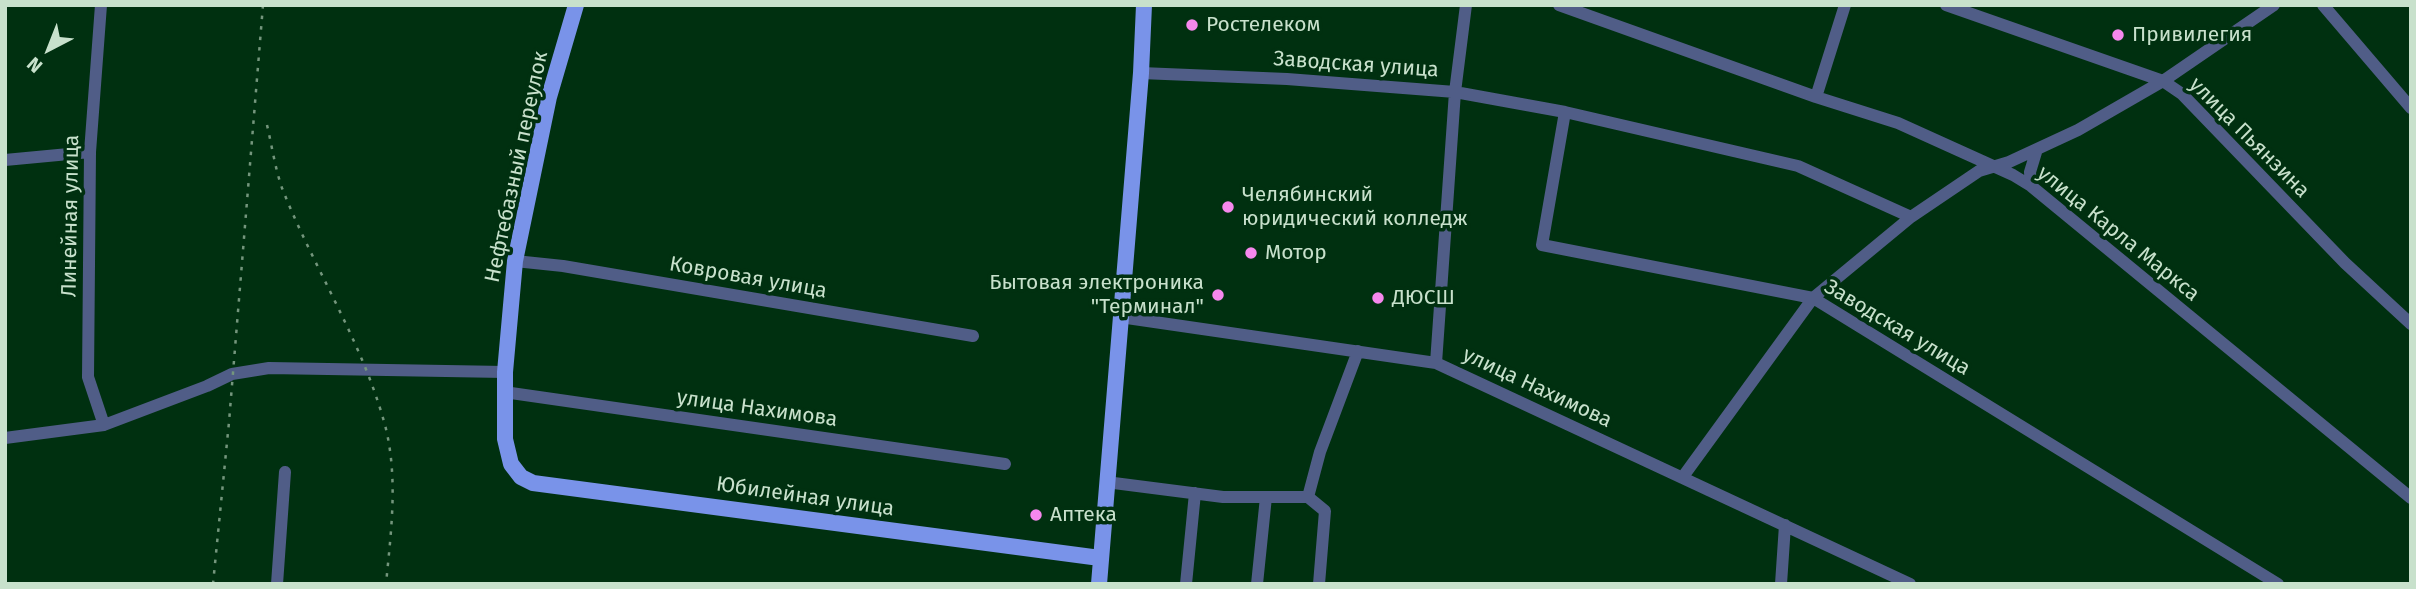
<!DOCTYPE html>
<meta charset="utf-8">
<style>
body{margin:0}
#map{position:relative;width:2416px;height:589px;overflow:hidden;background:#003010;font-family:"Fira Sans",sans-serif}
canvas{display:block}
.frame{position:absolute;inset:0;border:7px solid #c8e1cc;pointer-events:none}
.north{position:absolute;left:14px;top:14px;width:70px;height:70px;-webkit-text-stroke:5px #003010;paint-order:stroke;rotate:222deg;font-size:19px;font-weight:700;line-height:28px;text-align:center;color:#c8e1cc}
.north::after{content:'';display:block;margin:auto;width:24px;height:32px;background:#c8e1cc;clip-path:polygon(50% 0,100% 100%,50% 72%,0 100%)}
</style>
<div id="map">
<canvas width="2416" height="589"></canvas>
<div class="frame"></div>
<div class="north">N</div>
</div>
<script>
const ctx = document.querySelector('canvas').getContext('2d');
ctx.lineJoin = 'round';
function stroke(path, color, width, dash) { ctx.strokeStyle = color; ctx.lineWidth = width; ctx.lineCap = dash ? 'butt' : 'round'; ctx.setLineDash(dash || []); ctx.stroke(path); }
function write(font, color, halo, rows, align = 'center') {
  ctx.font = font + ' "Fira Sans",sans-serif'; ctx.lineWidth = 7; ctx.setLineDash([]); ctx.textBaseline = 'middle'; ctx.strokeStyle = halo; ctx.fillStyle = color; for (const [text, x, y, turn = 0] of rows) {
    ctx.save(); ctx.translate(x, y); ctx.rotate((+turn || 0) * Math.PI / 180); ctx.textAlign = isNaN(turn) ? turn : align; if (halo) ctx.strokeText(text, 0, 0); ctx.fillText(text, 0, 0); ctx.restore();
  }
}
stroke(new Path2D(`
 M101,5L90,152L88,377L104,425
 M1559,5L1816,97L1898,123L2013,175L2031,186L2411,498
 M1946,5L2163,81L2182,94L2345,263L2411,324
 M2323,5L2411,108
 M1141,73L1287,79L1455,92L1565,112L1798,166L1911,217
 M1816,97L1845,5
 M1565,112L1542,245L1813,298L2278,584
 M5,160L90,152
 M2031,186L2030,172L2037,149
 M515,261L563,266L973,336
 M1120,317L1436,363L1910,584
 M1436,363L1455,92L1466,5
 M504,392L1005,464
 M5,438L104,425L207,386L232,374L269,368L505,372
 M1682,478L1813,298L1911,217L1979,171L2009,162L2078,130L2163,81L2274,5
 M1106,482L1223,497H1308
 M277,584L285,472
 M1186,584L1195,493
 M1257,584L1266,497
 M1319,584L1325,511L1308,497L1320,452L1358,351
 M1781,584L1785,525`), '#505d87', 12);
stroke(new Path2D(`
 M576,5L549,97L515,261L505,372V439L511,464L521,477L533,483L1100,558
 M1099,584L1141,73L1144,5`), '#7993e9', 16);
stroke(new Path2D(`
 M267,125C272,146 275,168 282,188C314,269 364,344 386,429C398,480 391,532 386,584
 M213,584L229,422L263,5`), '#74967d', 2.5, [3.5, 7]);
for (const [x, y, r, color] of [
 [1192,25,7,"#f688ed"],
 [2118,35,7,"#f688ed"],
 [1228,207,7,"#f688ed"],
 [1251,253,7,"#f688ed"],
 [1218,295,7,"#f688ed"],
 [1378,298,7,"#f688ed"],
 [1036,515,7,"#f688ed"]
]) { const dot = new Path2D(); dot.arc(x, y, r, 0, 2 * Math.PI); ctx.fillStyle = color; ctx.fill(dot); stroke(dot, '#003010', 2.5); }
write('21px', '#c8e1cc', '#003010', [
 ["Ростелеком",1206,25],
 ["Привилегия",2132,35],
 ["Челябинский",1242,195],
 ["юридический колледж",1242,219],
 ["Мотор",1265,253],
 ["Бытовая электроника",1204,283,"right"],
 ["\"Терминал\"",1204,307,"right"],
 ["ДЮСШ",1392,298],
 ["Аптека",1050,515]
], 'left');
write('21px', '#c8e1cc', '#003010', [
 ["Заводская улица",1356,65,4],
 ["улица Пьянзина",2249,138,45],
 ["Нефтебазный переулок",517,167,-78],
 ["Линейная улица",71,216,-89],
 ["улица Карла Маркса",2118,234,39],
 ["Ковровая улица",748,278,10],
 ["Заводская улица",1897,328,31],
 ["улица Нахимова",1537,388,25],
 ["улица Нахимова",757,409,8],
 ["Юбилейная улица",805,497,8]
]);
</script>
